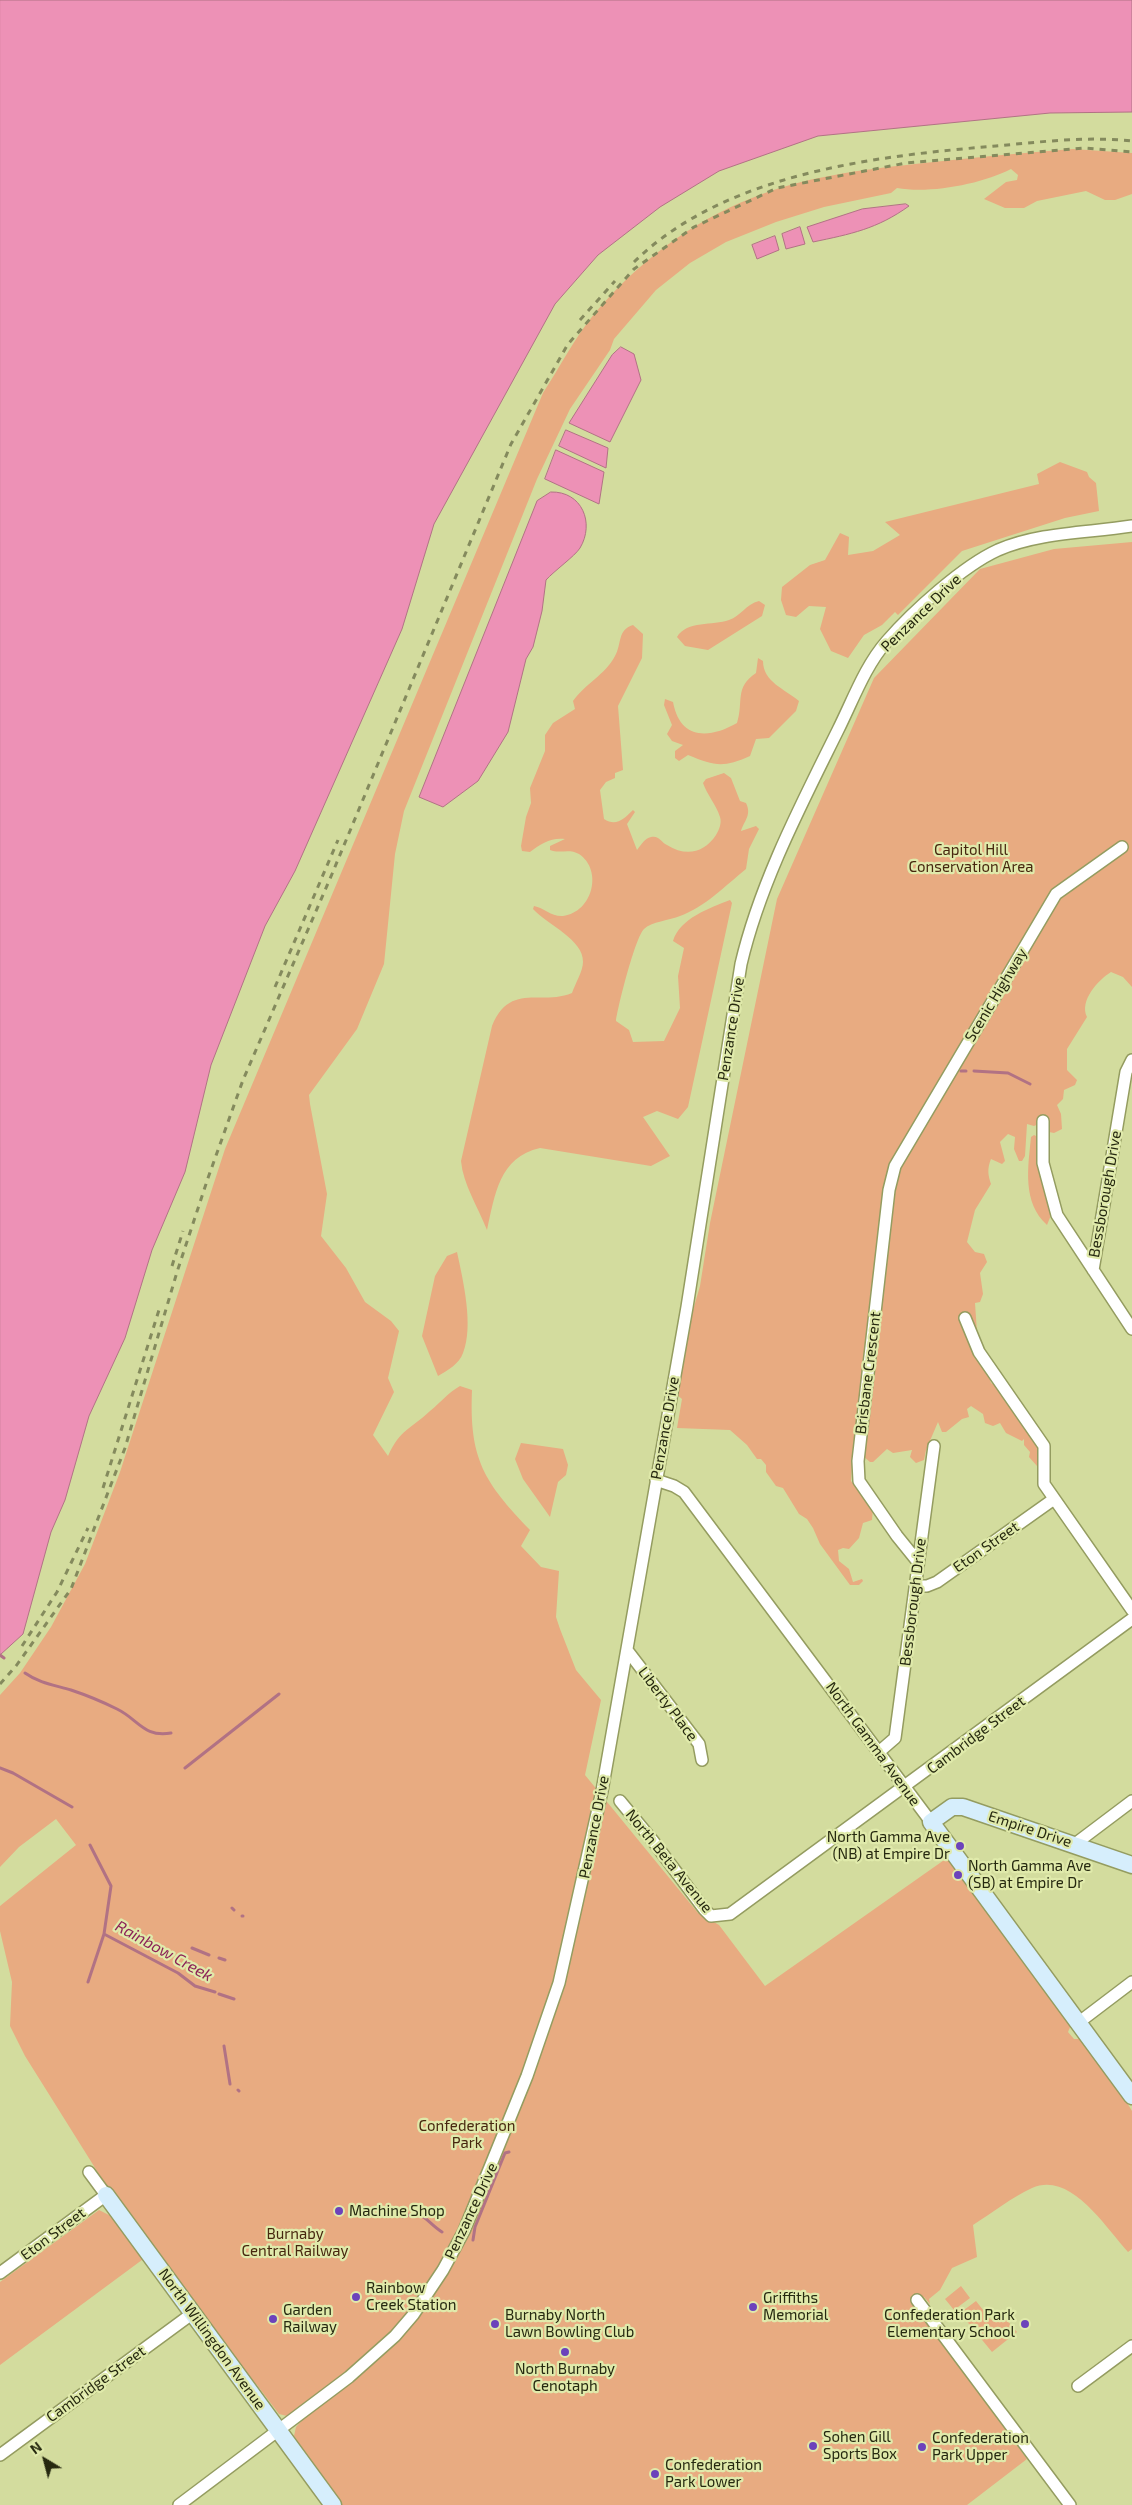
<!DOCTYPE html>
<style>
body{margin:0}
#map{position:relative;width:1132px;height:2505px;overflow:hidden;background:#d3dc9e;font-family:"Exo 2",sans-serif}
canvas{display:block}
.north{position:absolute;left:20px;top:2435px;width:50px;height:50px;-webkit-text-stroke:4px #e0eaab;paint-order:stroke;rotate:323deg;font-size:14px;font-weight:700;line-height:20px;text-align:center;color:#262910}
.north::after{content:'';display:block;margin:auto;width:18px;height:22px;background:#262910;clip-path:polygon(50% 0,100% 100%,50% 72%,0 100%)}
</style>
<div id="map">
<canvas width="1132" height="2505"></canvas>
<div class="north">N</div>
</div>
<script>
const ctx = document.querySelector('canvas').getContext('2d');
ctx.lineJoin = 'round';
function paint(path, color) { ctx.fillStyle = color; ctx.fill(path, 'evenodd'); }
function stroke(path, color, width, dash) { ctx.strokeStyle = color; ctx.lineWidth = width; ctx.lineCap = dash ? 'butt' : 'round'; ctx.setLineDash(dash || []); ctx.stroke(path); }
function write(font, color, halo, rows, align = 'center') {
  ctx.font = font + ' "Exo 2",sans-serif'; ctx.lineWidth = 4.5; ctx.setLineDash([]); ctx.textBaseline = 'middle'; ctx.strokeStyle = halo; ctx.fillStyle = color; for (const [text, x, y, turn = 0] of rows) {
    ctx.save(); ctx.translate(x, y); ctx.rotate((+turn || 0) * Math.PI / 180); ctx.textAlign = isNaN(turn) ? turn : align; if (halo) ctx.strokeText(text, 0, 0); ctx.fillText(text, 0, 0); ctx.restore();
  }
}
paint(new Path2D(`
 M1073,149L1132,153V194L1115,200H1105L1086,191L1037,201L1024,208H1005L984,199L1006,182L1017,180L1018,175L1011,169C982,184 930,194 897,188L891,193L824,207L776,222L726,242L690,263L656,290L614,339L610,350L570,409L537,479L404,811L395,854L384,964L357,1029L309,1095L310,1104L327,1194L321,1236L346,1268L365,1302L391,1321L399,1331L388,1378L394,1392L373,1435L388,1456C401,1428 410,1430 430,1411C441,1402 448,1393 460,1386L472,1390C469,1459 484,1482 530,1530L521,1546L541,1567L559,1571L556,1617L560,1629L576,1670L601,1700L585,1775L698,1913L719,1925L765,1986L947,1858L1052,2002L1057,2005L1071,2025L1068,2032L1074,2039H1081L1111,2083L1117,2086L1132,2111V2249L1128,2252C1105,2227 1071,2171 1032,2188C1012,2197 992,2213 973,2225L977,2257L952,2268L940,2290L929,2299L930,2304L924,2297L913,2303L1027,2459L967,2505H340L294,2436L296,2427L304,2418L292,2414L287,2416L279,2414L257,2385L245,2374L102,2179L25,2056L10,2026L12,1982L0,1931V1906L76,1845L56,1819L19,1847L0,1867V1695L20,1673L51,1627L85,1564L120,1472L225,1149L543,393C560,367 575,337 595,313C636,264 692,221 752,198C803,177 860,170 915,164C968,158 1020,153 1073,149Z
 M1060,462L1087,472L1089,477L1096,483L1099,511L1065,518L962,551L898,615L895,612L882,625L864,635L848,658L831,651L820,629L826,607L809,606L796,617L786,615L781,600L782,587L810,565L825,560L840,533L849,537L848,555L873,551L900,535L885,522L1039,484L1037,474Z
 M1132,542V987L1123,977L1111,972C1098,980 1079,1001 1087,1017L1067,1049V1070L1077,1080L1075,1085L1064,1090L1063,1099L1057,1105L1061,1114L1062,1129L1054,1133L1049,1132L1047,1120L1034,1126L1027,1124L1025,1156L1022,1161H1019L1014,1149L1015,1137L1008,1134L1000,1142L1005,1161L1002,1164L991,1159C987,1169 988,1175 991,1184L975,1210L967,1242L975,1252L984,1254L987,1262L980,1273L983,1294L980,1302L975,1303L979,1362L987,1370L991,1383L996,1386L1041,1446V1467L1037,1466L1029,1457L1030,1452L1024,1445V1439L1022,1441L1006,1433L1000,1423L993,1426L985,1423L983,1414L971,1406L967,1409L969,1417L962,1419L946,1432H942L938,1422L926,1450L924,1460L916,1463L910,1457L912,1450L893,1453L887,1449L873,1462H870L863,1456L858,1427L853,1446L851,1481L873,1508L872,1520L863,1523L859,1538L849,1549L843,1548L838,1550L839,1561L849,1569L853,1582L862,1579L863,1581L859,1585H850L820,1544L813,1528L807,1519L799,1514L783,1488L776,1486L766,1472V1465L761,1459H757L747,1445L730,1430L677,1428L682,1399L676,1394L680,1355L700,1286L710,1223L777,899L874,678L980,569L1054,549Z
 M759,601L765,605L762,616L708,650L685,646L677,637C687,620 713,626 729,620C741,616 746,604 759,601Z
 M633,625L643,634L642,658L618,706L623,770L615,773V778L606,782L600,790L604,819C616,827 624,819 633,810L635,812L627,824L637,850C641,845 645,838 651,837C659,835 661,842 667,845C686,857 704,853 716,835C719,830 722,823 720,817C716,804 707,795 703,783L706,779L724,773L731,778L740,801L746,803C752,815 744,821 741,831L756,826L759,829L749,849L746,869C725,886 705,907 680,916C670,920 651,922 644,929C635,938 618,1006 616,1021L629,1030L633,1042L664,1041L680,1008L678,976L684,948L673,941C680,918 710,908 730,900L732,903L688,1107L678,1119L657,1111L643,1117L670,1156L651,1166L540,1148C499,1157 495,1195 487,1230C478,1207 463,1184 461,1161L492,1026C510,982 541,1006 572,993C575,984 583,971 583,962C584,940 548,925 533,909L534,906C544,908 552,917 563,916C593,912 603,870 579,854C569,848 560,854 550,850V846L565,839C552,837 540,844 530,852L522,851L521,846L526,817L531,803L530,788L545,751V735L553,723L575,709L573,701C585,684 605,675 615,656C622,644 617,630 633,625Z
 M758,658L763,661C763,682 785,689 799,701L796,711L769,738L756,739L750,756C723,768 715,766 688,755L679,761L675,758V751L683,745L672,741L667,734L672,725L664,705L665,699L673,702C680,740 709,739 737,723C744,701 734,688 756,673Z
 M1034,1135L1040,1138L1053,1210L1047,1225C1022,1202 1028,1168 1031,1137Z
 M457,1252C463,1280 474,1326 463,1353C459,1364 448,1370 438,1376L422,1336L435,1276L447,1256Z
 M521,1443L563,1449L568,1465L566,1475L558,1482L550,1517L523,1479L515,1459Z
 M99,2210L109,2215L146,2257L0,2365V2282Z
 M961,2286L970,2298L954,2310L945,2299Z
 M976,2301L991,2320L1001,2313L1017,2332L992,2352L960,2313Z`), '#e8ab81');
const water = new Path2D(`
 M0,0H1132V112L1050,113L818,136L719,171L660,207L598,255L555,304L434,524L402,629L295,871L265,926L211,1065L185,1172L152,1250L125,1338L89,1416L65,1500L51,1532L23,1634L0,1655Z
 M906,204L909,206C877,229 851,234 813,242L807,227L862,209Z
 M800,227L805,244L786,249L782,234Z
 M775,236L779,250L757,259L752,245Z
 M621,347L634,354L641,380L610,442L569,423L612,355Z
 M566,430L608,448L606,468L559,446Z
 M556,450L604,472L599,504L545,479Z
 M551,492C582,491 595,523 580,548C575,556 554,571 546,580L542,611L533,647L526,659L508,732L478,781L443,807L419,797L537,501Z`);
paint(water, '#ed91b6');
stroke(water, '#b17284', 1);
stroke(new Path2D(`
 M961,1071H966
 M974,1071L1008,1073L1030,1084
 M0,1655L4,1658
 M25,1673C39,1683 54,1685 71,1690C86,1695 103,1702 117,1709C138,1719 144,1738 171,1733
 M0,1768L13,1773L72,1807
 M185,1768L279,1694
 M90,1845L111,1886L104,1934L178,1973L195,1986L215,1992
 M232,1908L234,1910
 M242,1916H243
 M192,1948L209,1955
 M219,1958L225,1960
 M88,1982L104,1934
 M219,1994L234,1999
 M224,2046L230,2084
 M238,2090L239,2091
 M403,2217C423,2208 426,2222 442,2232
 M473,2240L475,2227L505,2153L509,2152`), '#b17284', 3);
const street = new Path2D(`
 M1043,1121V1163L1057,1215L1132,1329
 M1093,1270L1126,1072L1132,1060
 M965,1318L979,1352L1044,1446V1484L1132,1610
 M656,1480L674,1486L684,1492L931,1822
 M918,1562L897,1536L859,1481L858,1461L889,1190L895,1166L1056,894L1122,847
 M915,1586H927L937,1582L1054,1499
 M627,1650L699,1744L702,1760
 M880,1751L895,1738L934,1446
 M620,1801L653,1841L704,1909L711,1916L730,1914L1132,1619
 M1075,1844L1132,1801
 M1078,2023L1132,1982
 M0,2273L106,2195L89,2172
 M917,2300L1070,2505
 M1078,2386L1132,2346
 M0,2455L193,2313
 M179,2505L349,2377L395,2336L413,2315L443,2270L464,2231L527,2076L559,1983L602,1791L687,1307L741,964C760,883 801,805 838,730C853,700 865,666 887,641C913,611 963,566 998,550C1040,532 1088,533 1132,526`);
const secondary = new Path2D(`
 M1132,1865L963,1807H952L931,1822L1132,2096
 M106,2195L333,2505`);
stroke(street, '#949c60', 14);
stroke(secondary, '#949c60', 19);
stroke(street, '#fff', 11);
stroke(secondary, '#d6eefc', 16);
stroke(new Path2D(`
 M634,262C725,173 876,156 996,146C1040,142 1087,136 1132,141
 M580,320L615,281
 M275,987L338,840
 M172,1266L183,1231
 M103,1488L159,1310
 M22,1646L57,1592L88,1528
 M0,1684L16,1666L71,1589L125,1448L177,1272L208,1178L243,1080L332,874L511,444L568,344L634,269L694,227L777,188L906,163L1086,148L1132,152`), '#848a5d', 3, [6, 6]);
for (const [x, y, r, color] of [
 [960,1846,5,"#6c43bb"],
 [958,1875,5,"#6c43bb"],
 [339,2211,5,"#6c43bb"],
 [356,2297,5,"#6c43bb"],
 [753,2307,5,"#6c43bb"],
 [273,2319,5,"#6c43bb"],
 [495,2324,5,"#6c43bb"],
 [1025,2324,5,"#6c43bb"],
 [565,2352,5,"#6c43bb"],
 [813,2446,5,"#6c43bb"],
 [922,2447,5,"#6c43bb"],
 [655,2474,5,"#6c43bb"]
]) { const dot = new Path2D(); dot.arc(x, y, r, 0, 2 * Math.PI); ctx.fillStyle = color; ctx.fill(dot); stroke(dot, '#e0eaab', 2); }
write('15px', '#262910', '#e0eaab', [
 ["Penzance Drive",921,613,-44],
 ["Scenic Highway",996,995,-59],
 ["Penzance Drive",731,1029,-81],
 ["Bessborough Drive",1105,1194,-80],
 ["Brisbane Crescent",868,1373,-83],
 ["Penzance Drive",665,1428,-80],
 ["Eton Street",986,1547,-35],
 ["Bessborough Drive",913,1602,-83],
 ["Liberty Place",668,1704,53],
 ["Cambridge Street",976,1735,-37],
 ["North Gamma Avenue",873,1744,54],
 ["Penzance Drive",594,1827,-79],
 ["Empire Drive",1030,1829,18],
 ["North Beta Avenue",669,1861,51],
 ["Penzance Drive",471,2211,-65],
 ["Eton Street",53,2234,-37],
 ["North Willingdon Avenue",212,2339,54],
 ["Cambridge Street",96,2384,-36]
]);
write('15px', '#47270f', '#e0eaab', [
 ["Capitol Hill",971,850],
 ["Conservation Area",971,867],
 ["Confederation",467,2126],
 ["Park",467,2143],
 ["Burnaby",295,2234],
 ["Central Railway",295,2251]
]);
write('15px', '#262910', '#e0eaab', [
 ["North Gamma Ave",950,1837,"right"],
 ["(NB) at Empire Dr",950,1854,"right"],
 ["North Gamma Ave",968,1866],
 ["(SB) at Empire Dr",968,1883],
 ["Machine Shop",349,2211],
 ["Rainbow",366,2288],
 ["Creek Station",366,2305],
 ["Griffiths",763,2298],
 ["Memorial",763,2315],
 ["Garden",283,2310],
 ["Railway",283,2327],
 ["Burnaby North",505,2315],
 ["Lawn Bowling Club",505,2332],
 ["Confederation Park",1015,2315,"right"],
 ["Elementary School",1015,2332,"right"],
 ["North Burnaby",565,2369,"center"],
 ["Cenotaph",565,2386,"center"],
 ["Sohen Gill",823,2437],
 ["Sports Box",823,2454],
 ["Confederation",932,2438],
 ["Park Upper",932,2455],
 ["Confederation",665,2465],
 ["Park Lower",665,2482]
], 'left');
write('italic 16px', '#8c2257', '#e0eaab', [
 ["Rainbow Creek",164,1951,29]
]);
</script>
